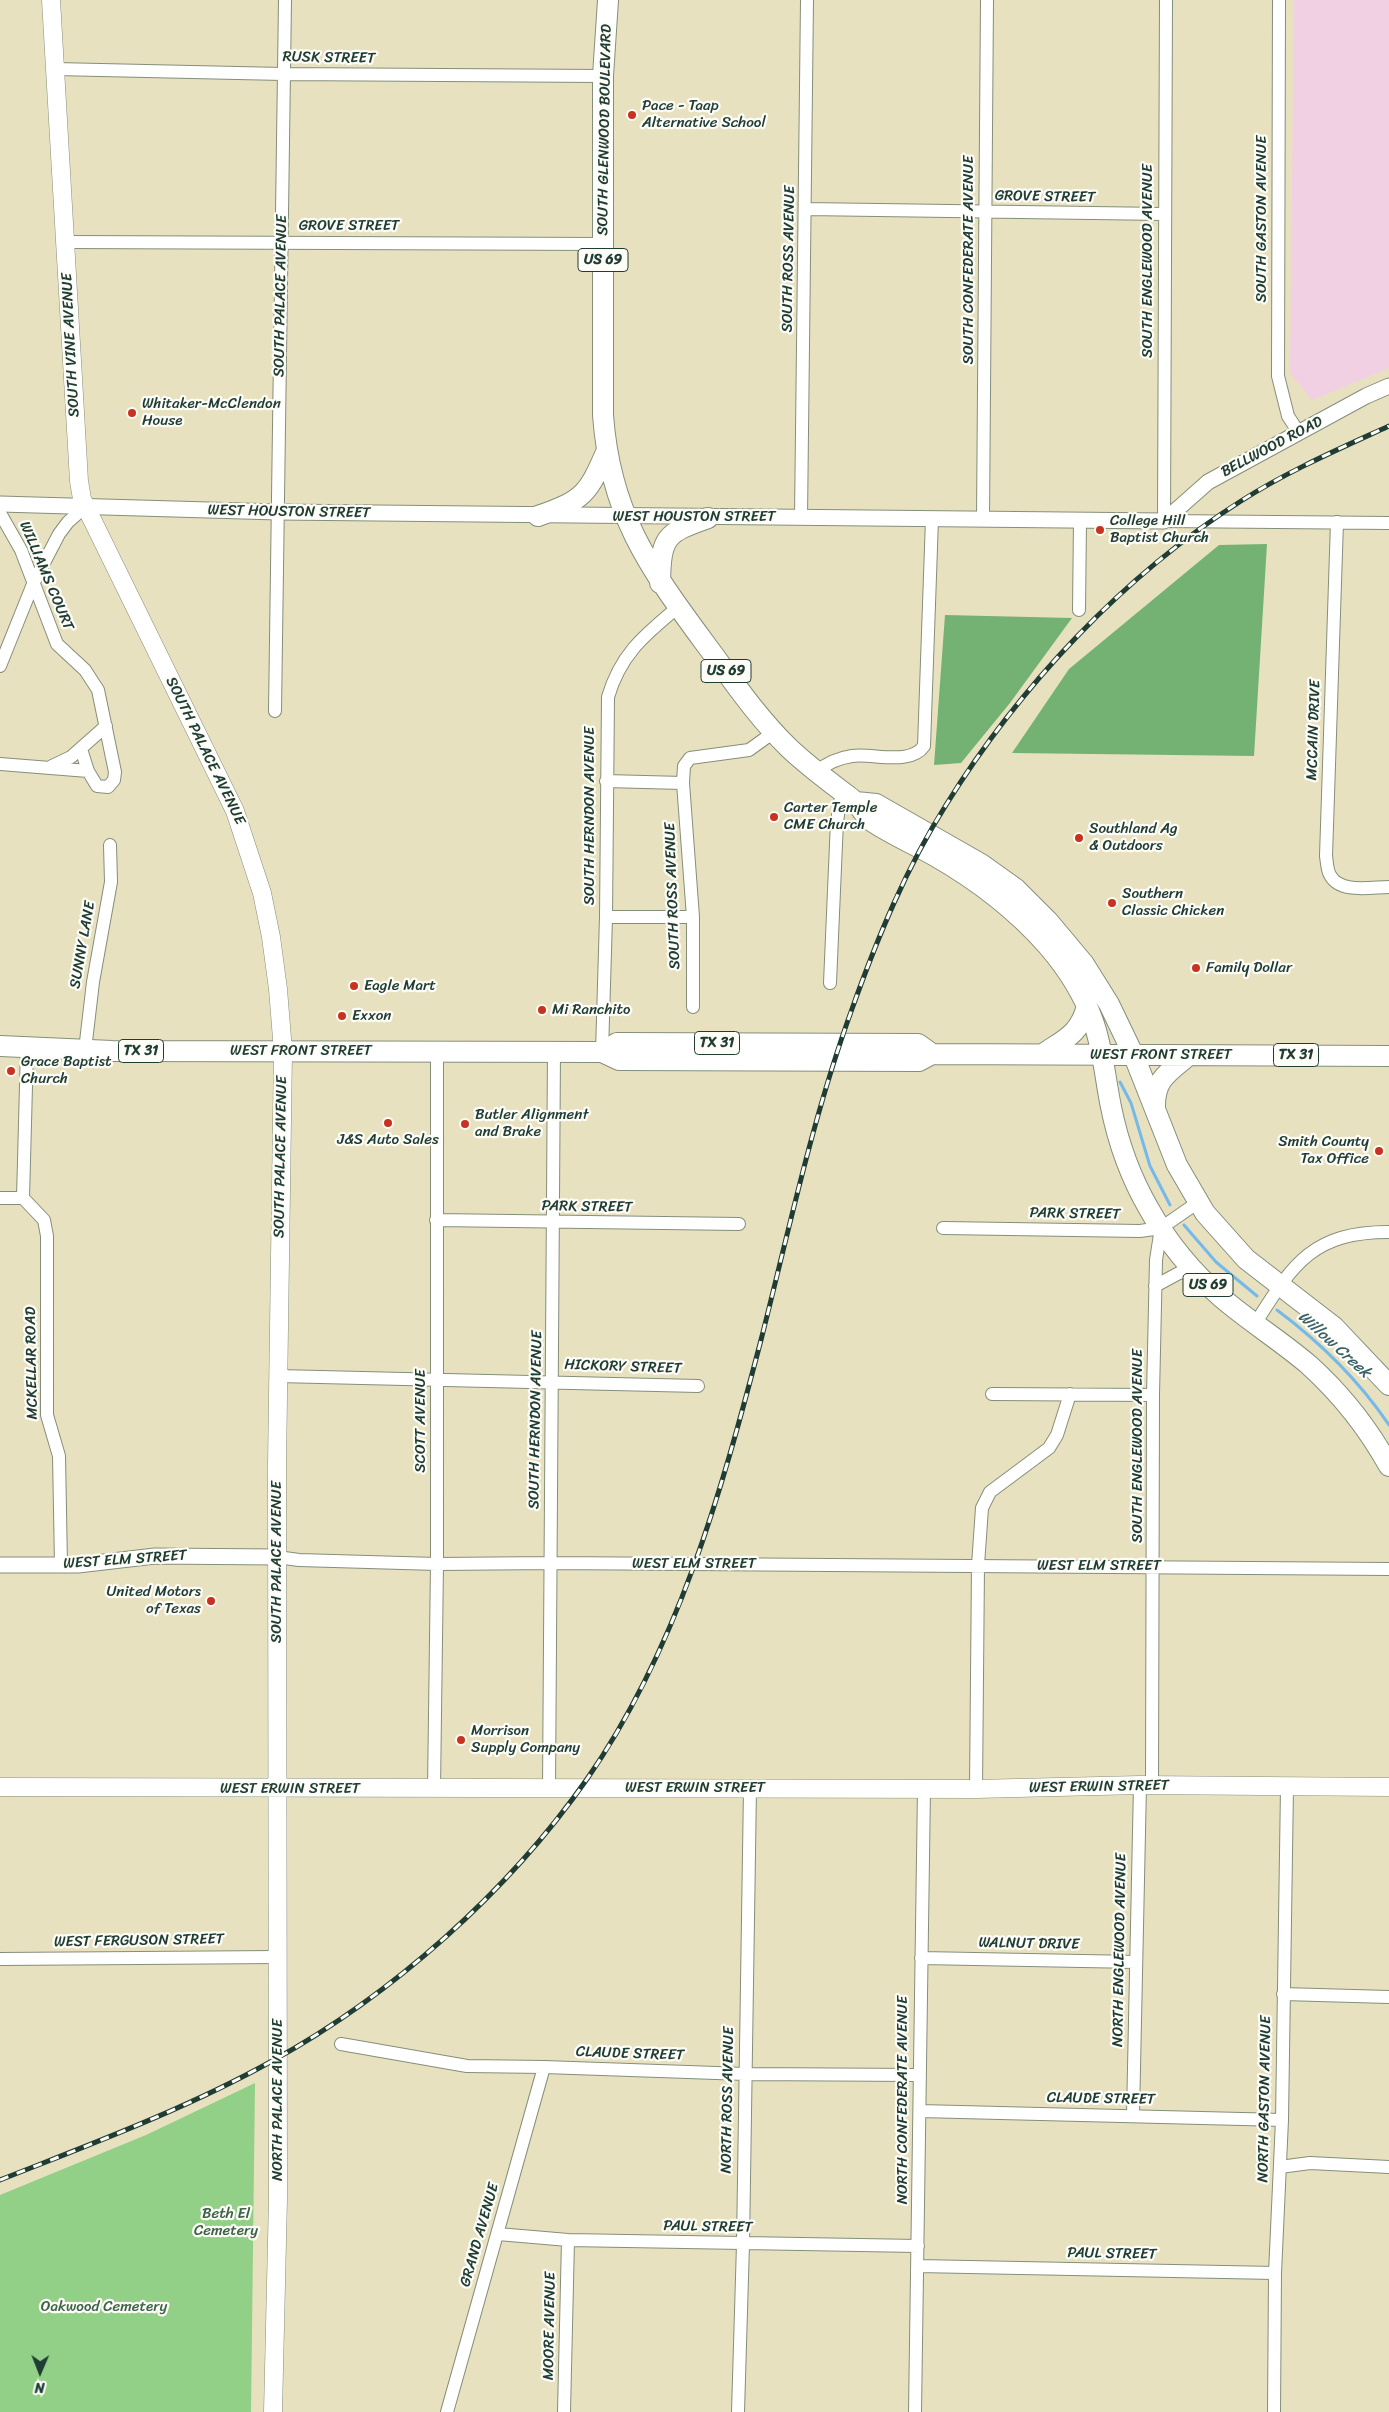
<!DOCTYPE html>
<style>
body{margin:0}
#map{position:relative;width:1389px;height:2412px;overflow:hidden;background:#e8e1bf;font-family:Sriracha,sans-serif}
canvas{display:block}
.north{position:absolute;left:15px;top:2347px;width:50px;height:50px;-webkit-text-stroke:4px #fdfcf7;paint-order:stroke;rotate:181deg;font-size:14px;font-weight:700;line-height:20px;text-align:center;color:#1f3d34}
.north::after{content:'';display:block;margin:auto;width:18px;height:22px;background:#1f3d34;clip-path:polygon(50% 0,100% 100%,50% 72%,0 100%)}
</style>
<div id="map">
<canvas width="1389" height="2412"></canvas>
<div class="north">N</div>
</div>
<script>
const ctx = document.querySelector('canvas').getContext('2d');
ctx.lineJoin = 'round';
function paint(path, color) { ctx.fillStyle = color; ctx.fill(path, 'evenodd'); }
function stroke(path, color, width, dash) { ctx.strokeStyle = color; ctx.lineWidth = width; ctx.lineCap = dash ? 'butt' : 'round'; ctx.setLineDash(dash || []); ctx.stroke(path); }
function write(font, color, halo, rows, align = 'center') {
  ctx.font = font + ' Sriracha,sans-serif'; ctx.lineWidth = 4.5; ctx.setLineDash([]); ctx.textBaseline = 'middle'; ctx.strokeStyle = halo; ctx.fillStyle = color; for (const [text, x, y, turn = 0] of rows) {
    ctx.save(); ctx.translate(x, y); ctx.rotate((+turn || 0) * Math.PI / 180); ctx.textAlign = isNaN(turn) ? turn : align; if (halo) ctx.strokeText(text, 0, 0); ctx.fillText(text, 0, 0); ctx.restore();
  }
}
paint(new Path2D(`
 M1294,0H1389V368L1312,400L1290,373Z`), '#f1d0e3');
paint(new Path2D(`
 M255,2083L251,2412H0V2195L146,2135Z`), '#91d086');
paint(new Path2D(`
 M1267,544L1254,756L1012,753L1069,669L1219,545Z
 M945,615L1072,618L1010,703L961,763L934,765Z`), '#74b273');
stroke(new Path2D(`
 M1120,1082L1131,1103L1150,1166L1170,1205
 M1184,1225L1216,1262L1257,1296
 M1277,1310C1321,1343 1358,1379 1389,1425`), '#74b9ea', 3);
const minor = new Path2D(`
 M1166,0L1164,521L1389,523
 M1279,0L1278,376L1288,416L1299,433
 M55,69L283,74L603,76
 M806,209L1164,214
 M66,242L603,244
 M0,513L21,550L57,644L85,670L98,690L115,772L114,780L108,787L97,786L88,771L81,749
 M801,518L807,0
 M983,520L987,0
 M1337,522L1326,856C1327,862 1327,870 1330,875C1340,894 1371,887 1389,887
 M1079,610L1080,521
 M0,666L33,584L59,534L68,522L85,507
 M275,711L285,0
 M0,764L88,771
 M52,766L71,757L106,726
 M816,772C827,763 838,758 852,756C873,753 910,766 924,746L932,519
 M606,781L683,783L684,766L690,758L749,750L774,732
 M683,783L693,917V1007
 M606,917H693
 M830,983L837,821L842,792
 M85,1050L93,982L111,882L110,845
 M602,1052L606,917L608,697C621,653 645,635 678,607
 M0,1198H23
 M23,1198L44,1220L47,1236V1415L59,1456L61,1565
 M23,1198L27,1048
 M436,1220L739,1224
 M943,1228L1140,1231L1161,1228L1197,1203
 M1155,1286L1179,1273L1194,1271
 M1255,1324C1293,1264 1312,1232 1389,1232
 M278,1376L698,1386
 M992,1394L1153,1395
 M277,1557L299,1560L437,1564L551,1563L1389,1569
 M1152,1785L1153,1395L1156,1260L1161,1228
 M434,1789L437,1564V1052
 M549,1789L554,1051
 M976,1789L978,1565L982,1508L990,1492L1049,1448L1057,1435L1070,1394
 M921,1958L1136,1962
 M0,1959L278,1957
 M1283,1994L1389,1997
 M341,2044L467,2066L544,2067L745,2074L919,2075
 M920,2111L1282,2120
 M1133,2115L1140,1785
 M1280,2167L1310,2163L1389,2167
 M498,2234L568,2240L918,2246
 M918,2266L1275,2273
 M447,2412L544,2067
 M564,2412L568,2240
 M738,2412L743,2244L750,1788
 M915,2412L924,1788
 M1274,2412L1275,2273L1282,2120L1287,1787`);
const tertiary = new Path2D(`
 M0,504L278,512L1164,521L1208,482L1366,396L1389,386
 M0,1565H78L155,1556L277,1557`);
const secondary = new Path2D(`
 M51,0L79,481L82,499L235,811L262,893L271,937L278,989L283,1051L277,1465L278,2198L273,2412
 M0,1787L976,1789L1140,1785L1389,1787`);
const primary = new Path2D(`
 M608,0L603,76V415C610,513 648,566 704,642C731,678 756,716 789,748C809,767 831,783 852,799C860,805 863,814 870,820C890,834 914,844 935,856C977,880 1015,909 1047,945C1066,967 1083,993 1093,1021C1103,1048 1105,1078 1111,1107C1118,1142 1131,1178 1149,1209C1168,1243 1193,1273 1222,1298C1250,1322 1281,1341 1309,1365C1341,1394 1368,1428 1389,1466
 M538,516C584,500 588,494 607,450
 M660,583C661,537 665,533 708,518
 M856,802L876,804L981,864L1016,889L1048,921L1084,964L1109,1004L1134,1056L1177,1165L1205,1213L1246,1259L1334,1327L1389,1385
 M0,1046L112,1051L602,1052L619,1060L919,1061L932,1054L1389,1056
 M602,1052L617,1043L918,1044L932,1054
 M1043,1054C1065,1039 1080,1034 1087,1006
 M1155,1109C1154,1080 1167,1073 1188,1056`);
stroke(minor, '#848f7a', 14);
stroke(tertiary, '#848f7a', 17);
stroke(secondary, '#848f7a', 19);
stroke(primary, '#848f7a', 22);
stroke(minor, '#fff', 12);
stroke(tertiary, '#fff', 15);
stroke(secondary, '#fff', 18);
stroke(primary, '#fff', 20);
const rail = new Path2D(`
 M0,2180C91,2144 186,2109 272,2061C392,1995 508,1892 587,1779C678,1648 721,1493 761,1340C789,1230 813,1116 852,1009C877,939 906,868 946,805C1019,687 1124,575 1241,501C1288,471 1339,449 1389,426`);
stroke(rail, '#1f3d34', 5);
stroke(rail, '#fdfcf7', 3, [9]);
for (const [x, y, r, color] of [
 [632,115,5,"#c8321e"],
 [132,413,5,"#c8321e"],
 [1100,530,5,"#c8321e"],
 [774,817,5,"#c8321e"],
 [1079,838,5,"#c8321e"],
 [1112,903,5,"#c8321e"],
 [1196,968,5,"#c8321e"],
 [354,986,5,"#c8321e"],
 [542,1010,5,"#c8321e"],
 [342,1016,5,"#c8321e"],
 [11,1071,5,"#c8321e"],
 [388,1123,5,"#c8321e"],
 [465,1124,5,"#c8321e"],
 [1379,1151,5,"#c8321e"],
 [211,1601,5,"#c8321e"],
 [461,1740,5,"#c8321e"]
]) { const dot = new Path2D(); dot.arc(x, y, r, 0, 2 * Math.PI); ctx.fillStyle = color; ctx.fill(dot); stroke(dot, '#fdfcf7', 2); }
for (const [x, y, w] of [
 [603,260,50],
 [726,671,50],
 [717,1043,45],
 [141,1051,45],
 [1296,1055,45],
 [1208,1285,50]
]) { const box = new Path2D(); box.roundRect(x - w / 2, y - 11.5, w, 23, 4); ctx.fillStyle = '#fdfcf7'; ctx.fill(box); stroke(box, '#1f3d34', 1); }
write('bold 14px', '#1f3d34', null, [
 ["US 69",603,260],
 ["US 69",726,671],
 ["TX 31",717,1043],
 ["TX 31",141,1051],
 ["TX 31",1296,1055],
 ["US 69",1208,1285]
]);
write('15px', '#1f3d34', '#fdfcf7', [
 ["RUSK STREET",329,58,1],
 ["SOUTH GLENWOOD BOULEVARD",605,130,-89],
 ["GROVE STREET",1045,197,1],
 ["SOUTH GASTON AVENUE",1262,219,-90],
 ["GROVE STREET",349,226],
 ["SOUTH ROSS AVENUE",789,259,-89],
 ["SOUTH CONFEDERATE AVENUE",969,260,-90],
 ["SOUTH ENGLEWOOD AVENUE",1148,261,-90],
 ["SOUTH PALACE AVENUE",281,296,-89],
 ["SOUTH VINE AVENUE",71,345,-93],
 ["BELLWOOD ROAD",1272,447,-28],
 ["WEST HOUSTON STREET",289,512,1],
 ["WEST HOUSTON STREET",694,517],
 ["WILLIAMS COURT",46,576,67],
 ["MCCAIN DRIVE",1314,730,-88],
 ["SOUTH PALACE AVENUE",205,751,64],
 ["SOUTH HERNDON AVENUE",590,816,-90],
 ["SOUTH ROSS AVENUE",673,896,-92],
 ["SUNNY LANE",83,945,-80],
 ["WEST FRONT STREET",301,1051],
 ["WEST FRONT STREET",1161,1055],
 ["SOUTH PALACE AVENUE",281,1157,-89],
 ["PARK STREET",587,1207,1],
 ["PARK STREET",1075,1214,1],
 ["MCKELLAR ROAD",32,1363,-91],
 ["HICKORY STREET",623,1367,2],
 ["SOUTH HERNDON AVENUE",536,1420,-89],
 ["SCOTT AVENUE",421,1421,-90],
 ["SOUTH ENGLEWOOD AVENUE",1138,1446,-90],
 ["WEST ELM STREET",125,1560,-4],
 ["SOUTH PALACE AVENUE",277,1562,-90],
 ["WEST ELM STREET",694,1564],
 ["WEST ELM STREET",1099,1566],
 ["WEST ERWIN STREET",1099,1787,-1],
 ["WEST ERWIN STREET",695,1788],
 ["WEST ERWIN STREET",290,1789],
 ["WEST FERGUSON STREET",139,1941,-1],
 ["WALNUT DRIVE",1029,1944,1],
 ["NORTH ENGLEWOOD AVENUE",1120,1950,-89],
 ["CLAUDE STREET",630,2054,2],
 ["CLAUDE STREET",1101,2099,1],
 ["NORTH GASTON AVENUE",1265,2099,-89],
 ["NORTH PALACE AVENUE",278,2100,-90],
 ["NORTH ROSS AVENUE",728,2100,-89],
 ["NORTH CONFEDERATE AVENUE",903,2100,-90],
 ["PAUL STREET",708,2227,1],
 ["GRAND AVENUE",480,2235,-74],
 ["PAUL STREET",1112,2254,1],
 ["MOORE AVENUE",550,2326,-89]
]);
write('15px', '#1f3d34', '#fdfcf7', [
 ["Pace - Taap",642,106],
 ["Alternative School",642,123],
 ["Whitaker-McClendon",142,404],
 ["House",142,421],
 ["College Hill",1110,521],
 ["Baptist Church",1110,538],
 ["Carter Temple",784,808],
 ["CME Church",784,825],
 ["Southland Ag",1089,829],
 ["& Outdoors",1089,846],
 ["Southern",1122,894],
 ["Classic Chicken",1122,911],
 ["Family Dollar",1206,968],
 ["Eagle Mart",364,986],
 ["Mi Ranchito",552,1010],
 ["Exxon",352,1016],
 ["Grace Baptist",21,1062],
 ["Church",21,1079],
 ["Butler Alignment",475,1115],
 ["and Brake",475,1132],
 ["J&S Auto Sales",388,1140,"center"],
 ["Smith County",1369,1142,"right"],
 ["Tax Office",1369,1159,"right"],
 ["United Motors",201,1592,"right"],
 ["of Texas",201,1609,"right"],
 ["Morrison",471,1731],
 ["Supply Company",471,1748]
], 'left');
write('15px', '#3c6248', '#fdfcf7', [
 ["Beth El",226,2214],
 ["Cemetery",226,2231],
 ["Oakwood Cemetery",104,2307]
]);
write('italic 16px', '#39626b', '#fdfcf7', [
 ["Willow Creek",1334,1345,42]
]);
</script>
